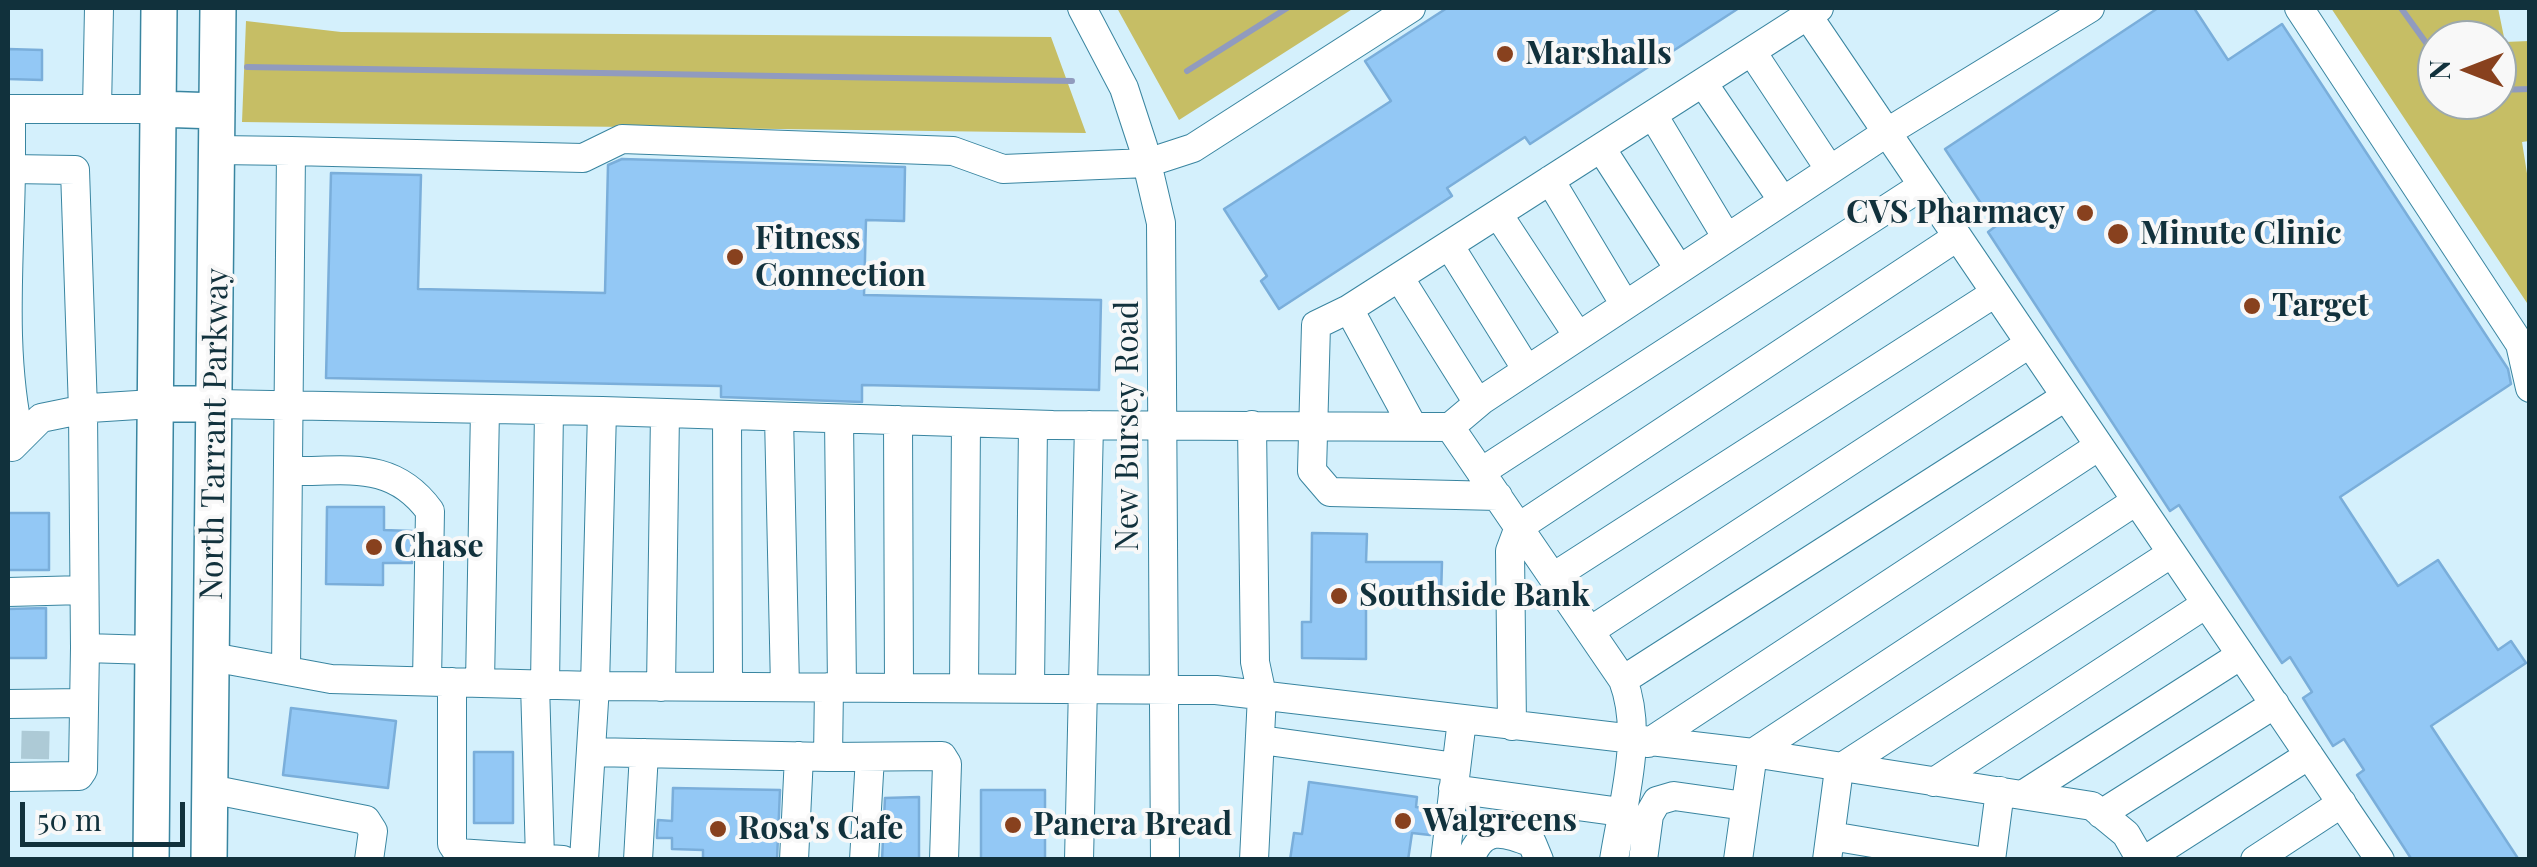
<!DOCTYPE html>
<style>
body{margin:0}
#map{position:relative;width:2537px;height:867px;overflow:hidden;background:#d4f0fc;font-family:"Playfair Display",serif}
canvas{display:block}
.frame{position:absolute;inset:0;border:10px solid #11313c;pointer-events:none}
.north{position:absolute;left:2417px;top:20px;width:100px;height:100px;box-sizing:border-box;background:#f8f8f8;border:2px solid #9ca8ad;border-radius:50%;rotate:270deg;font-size:28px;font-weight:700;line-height:40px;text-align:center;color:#11313c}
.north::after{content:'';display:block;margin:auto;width:35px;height:45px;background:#88411e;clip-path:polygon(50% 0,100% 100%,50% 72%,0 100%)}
.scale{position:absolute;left:20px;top:802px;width:165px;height:45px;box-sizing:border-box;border:5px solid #11313c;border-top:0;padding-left:12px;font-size:30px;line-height:35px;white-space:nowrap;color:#11313c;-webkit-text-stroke:8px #f8f8f8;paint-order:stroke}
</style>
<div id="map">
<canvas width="2537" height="867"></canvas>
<div class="frame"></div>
<div class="north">N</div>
<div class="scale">50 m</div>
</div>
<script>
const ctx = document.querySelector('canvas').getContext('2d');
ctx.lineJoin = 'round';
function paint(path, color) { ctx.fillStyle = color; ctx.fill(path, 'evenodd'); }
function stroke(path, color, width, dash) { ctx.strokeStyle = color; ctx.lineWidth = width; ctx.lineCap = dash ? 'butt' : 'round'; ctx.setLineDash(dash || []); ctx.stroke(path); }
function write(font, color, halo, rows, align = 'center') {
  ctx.font = font + ' "Playfair Display",serif'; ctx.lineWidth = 8; ctx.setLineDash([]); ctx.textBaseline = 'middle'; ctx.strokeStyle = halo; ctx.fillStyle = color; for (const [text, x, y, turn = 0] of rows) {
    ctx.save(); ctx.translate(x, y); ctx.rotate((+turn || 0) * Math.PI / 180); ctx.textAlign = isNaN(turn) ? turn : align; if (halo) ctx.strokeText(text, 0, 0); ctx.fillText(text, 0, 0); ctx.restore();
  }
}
paint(new Path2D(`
 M1117,8H1354L1179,120Z
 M2331,8H2498L2505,42L2529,41V141L2522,142L2529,186V306ZM2437,40H2497V100H2437Z
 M246,21L341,32L1051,37L1086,133L242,122Z`), '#c6be65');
stroke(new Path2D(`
 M2401,8L2437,58
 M247,67L1072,81
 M1187,71L1287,8
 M2497,90L2530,89`), '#919bbe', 6);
const building = new Path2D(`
 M1447,8H1739L1530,144L1525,137L1447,188L1452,196L1279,309L1261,281L1267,276L1224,209L1391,101L1365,61Z
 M2158,8H2194L2228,60L2282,24L2508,369L2511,384L2340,497L2398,586L2438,560L2498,650L2511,641L2526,663L2431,726L2519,860H2412L2357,775L2364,770L2344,739L2333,746L2303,698L2312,692L2290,657L2282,663L2179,505L2170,511L1988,232L1996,226L1945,149Z
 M8,49L42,50V80L8,79Z
 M622,159L905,167L904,221L866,220L864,295L1101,300L1099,390L862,385V402L721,397V386L326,378L331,173L421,175L418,289L605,293L608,165Z
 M327,507H384V530L412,531V563H383V585L326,584Z
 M8,513H49V570H8Z
 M1312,533L1367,534L1366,562H1442L1441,596L1366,595V659L1302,658V622H1311Z
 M46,608V658H8V609Z
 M291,708L396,721L388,788L283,775Z
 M474,752H513V823H474Z
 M1309,782L1417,797L1416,807L1433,810L1430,835L1412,833L1408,860H1290L1294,833L1302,834Z
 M673,788L780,790L777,860H703V850L672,849V838H657V834L658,820L672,821Z
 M981,790H1045V860H981Z
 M919,797V860H882L885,798Z`);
paint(building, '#93c8f5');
stroke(building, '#7aaeda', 2.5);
stroke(new Path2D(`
 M35,759L36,714`), '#adcad6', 28, [28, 14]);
const minor = new Path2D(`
 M1082,8L1124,88L1143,146L1161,223L1165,860
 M2299,8L2520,344L2530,388
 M1808,16L2380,860
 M1752,52L1830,170
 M1703,83L1783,201
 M8,109H157
 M11,109V169L75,170L83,410L85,648
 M97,109L99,8
 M1653,115L1727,238
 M1601,148L1679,269
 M217,150L291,151L286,670
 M291,151L583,158L622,139L953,151L1003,169L1147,163L1193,148L1411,8
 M11,169C10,258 0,352 20,439
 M1550,180L1625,305
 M1498,214L1578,336
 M1449,245L1527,370
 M1399,277L1478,403
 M1349,309L1819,8
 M216,404L602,411L595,686L584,860
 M602,411L1053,425L1450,427L1623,680C1644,735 1623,802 1614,860
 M727,415L728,687
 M779,417L785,687
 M839,419L842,687
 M898,420L899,687
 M1252,425L1255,662L1262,695L1254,860
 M1412,425L1349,309L1316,325L1312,471L1330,492L1498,496
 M1450,427L1482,400L1886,133L2090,8
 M12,447L41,418L90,408L153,404
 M289,471C346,472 392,459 430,511L427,681
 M1481,472L1922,186
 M1553,577L1995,293
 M8,592L84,590
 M1590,631L2029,344
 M212,657L331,679L595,686L1216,690L1753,753L2092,806L2126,834L2141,860
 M1623,680L2065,397
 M452,682V844L458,853L563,860
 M480,683L485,409
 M535,684L540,858
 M545,685L549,410
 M661,687L665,413
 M829,687L828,757L942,756L947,764L944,860
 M964,687L966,423
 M1030,687L1033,425
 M8,704L83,703
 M1512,726L1510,551L1519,527L1957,237
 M1261,740L1456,767
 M1648,743L2099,446
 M591,752L828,757
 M8,777L79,776L83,770L85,648L152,650
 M1934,782L2206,604
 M210,789L366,820L373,831L369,860
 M1453,789L1621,812
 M2024,794L2241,655
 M2101,814L2275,704
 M1831,836L1974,860
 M638,860L644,753
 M794,860L799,756
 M864,860L870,757
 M1079,860L1089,425
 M1445,860L1462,720
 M1470,860C1482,825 1503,831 1532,843L1539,860
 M1643,860L1649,815L1657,801L1674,796L1745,806
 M1738,860L1753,753L2136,501
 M1827,860L1839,769L2172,553
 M1991,860L2000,791
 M2145,860L2309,755
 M2255,860L2342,803`);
const major = new Path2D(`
 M157,109L217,111
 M153,404H216
 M151,860L159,8
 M209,860L218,8`);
stroke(minor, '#3985a0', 30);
stroke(major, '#3985a0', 38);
stroke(minor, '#fff', 28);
stroke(major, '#fff', 35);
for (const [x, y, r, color] of [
 [1505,54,10,"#88411e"],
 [2085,213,10,"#88411e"],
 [2118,234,12,"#88411e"],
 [735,257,10,"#88411e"],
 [2252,306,10,"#88411e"],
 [374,547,10,"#88411e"],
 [1339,596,10,"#88411e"],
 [1403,821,10,"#88411e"],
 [1013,825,10,"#88411e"],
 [718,829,10,"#88411e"]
]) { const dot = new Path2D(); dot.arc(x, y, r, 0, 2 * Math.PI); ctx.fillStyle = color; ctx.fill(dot); stroke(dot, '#f8f8f8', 4); }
write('bold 32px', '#11313c', '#f8f8f8', [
 ["Marshalls",1525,54],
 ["CVS Pharmacy",2065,213,"right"],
 ["Minute Clinic",2140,234],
 ["Fitness",755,239],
 ["Connection",755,276],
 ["Target",2272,306],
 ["Chase",394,547],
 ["Southside Bank",1359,596],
 ["Walgreens",1423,821],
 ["Panera Bread",1033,825],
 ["Rosa's Cafe",738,829]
], 'left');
write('32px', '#11313c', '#f8f8f8', [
 ["New Bursey Road",1128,426,-90],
 ["North Tarrant Parkway",215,434,-89]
]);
</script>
